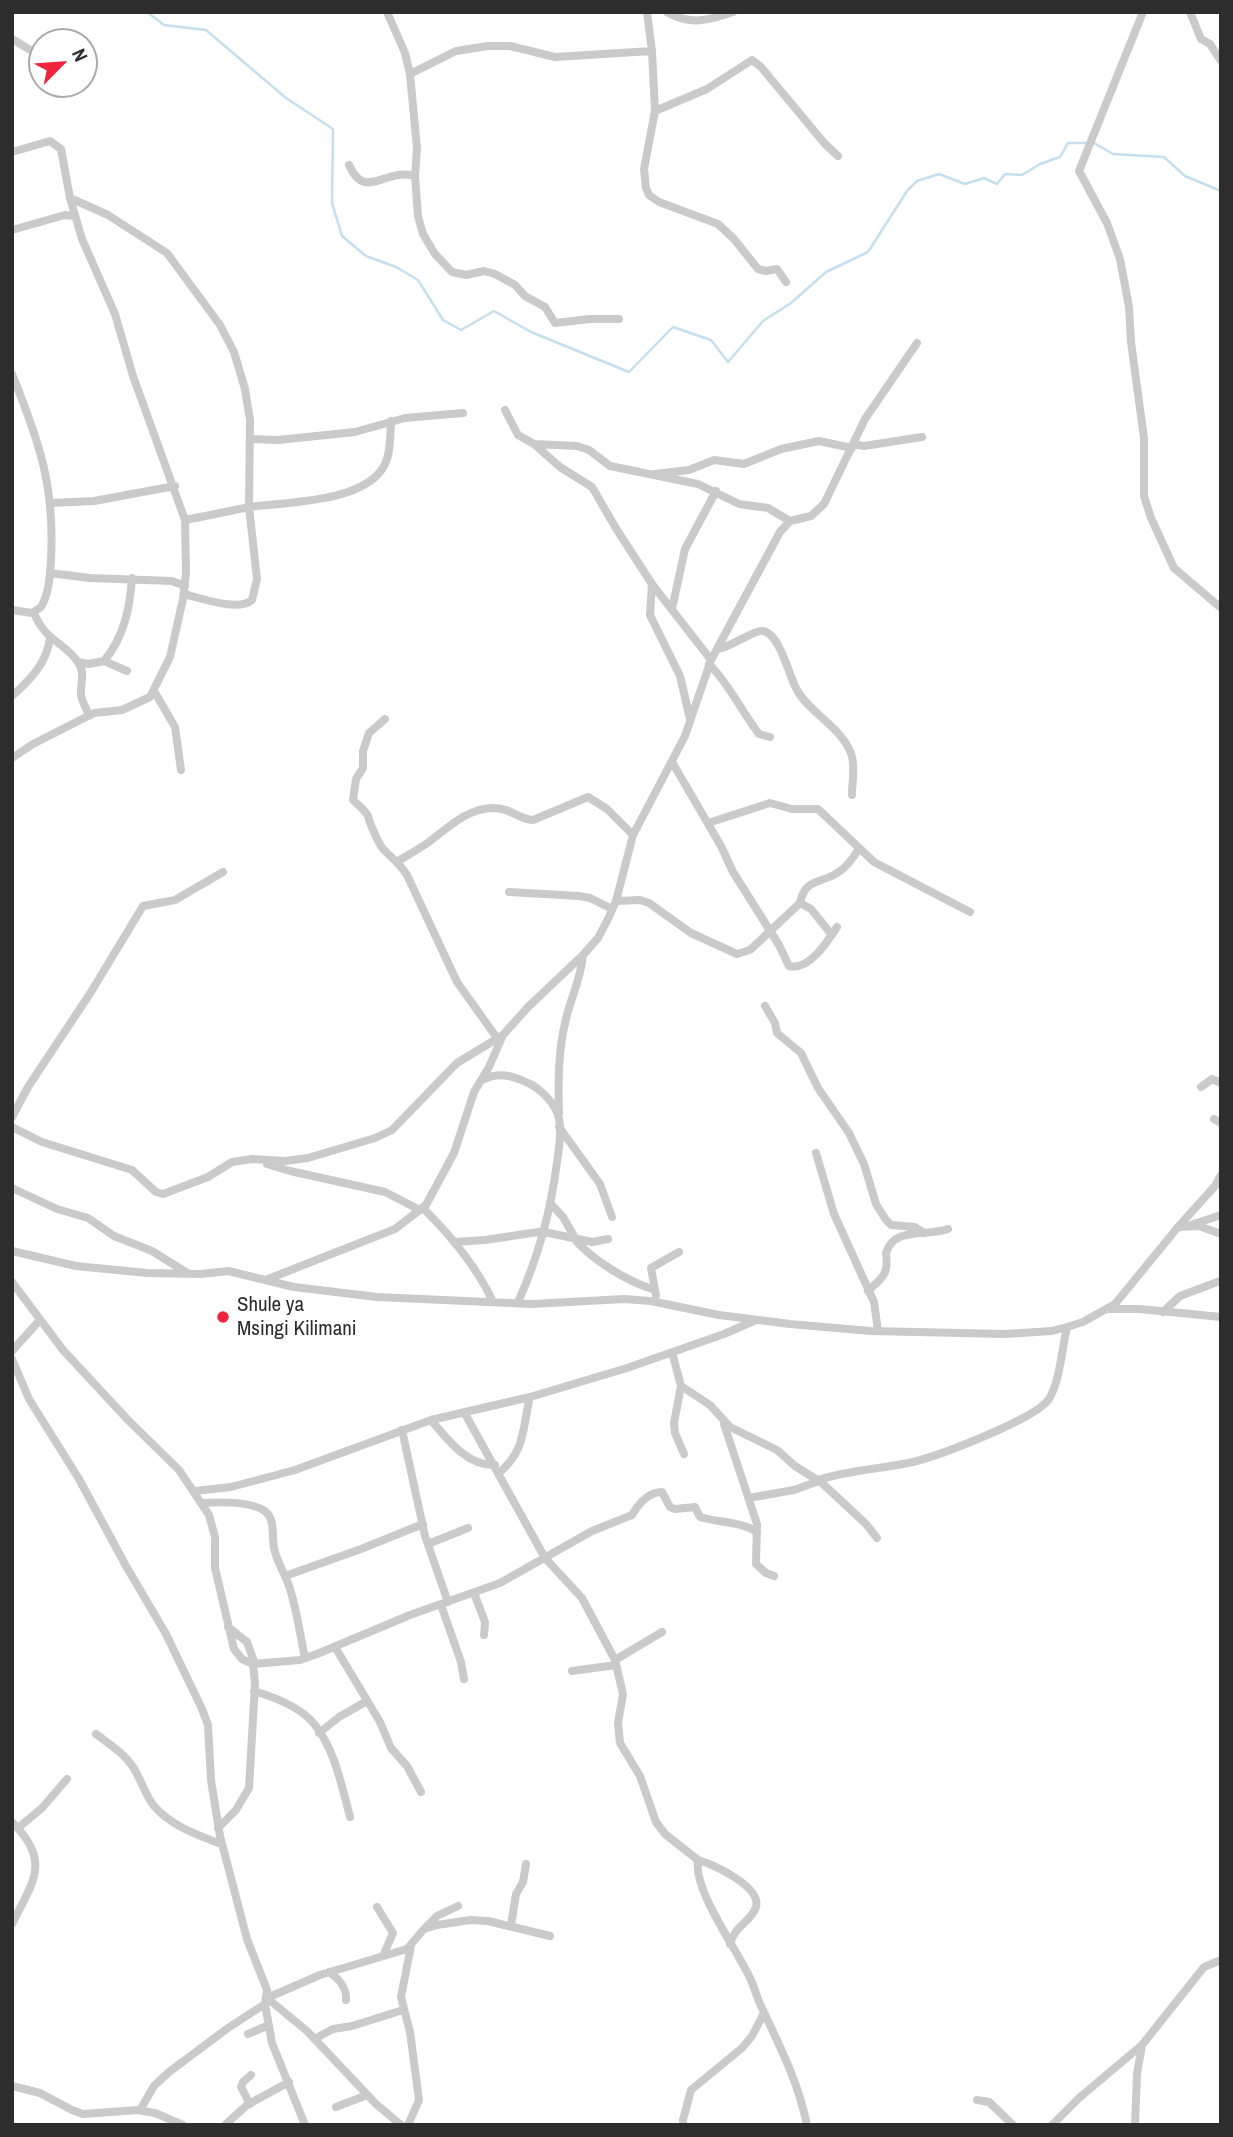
<!DOCTYPE html>
<style>
body{margin:0}
#map{position:relative;width:1233px;height:2137px;overflow:hidden;background:#fff;font-family:"Archivo Narrow",sans-serif}
canvas{display:block}
.frame{position:absolute;inset:0;border:14px solid #2d2d2d;pointer-events:none}
.north{position:absolute;left:28px;top:28px;width:70px;height:70px;box-sizing:border-box;background:#fff;border:2px solid #ababab;border-radius:50%;rotate:65deg;font-size:19px;font-weight:700;line-height:28px;text-align:center;color:#2d2d2d}
.north::after{content:'';display:block;margin:auto;width:24px;height:32px;background:#ef253d;clip-path:polygon(50% 0,100% 100%,50% 72%,0 100%)}
</style>
<div id="map">
<canvas width="1233" height="2137"></canvas>
<div class="frame"></div>
<div class="north">N</div>
</div>
<script>
const ctx = document.querySelector('canvas').getContext('2d');
ctx.lineJoin = 'round';
function stroke(path, color, width, dash) { ctx.strokeStyle = color; ctx.lineWidth = width; ctx.lineCap = dash ? 'butt' : 'round'; ctx.setLineDash(dash || []); ctx.stroke(path); }
function write(font, color, halo, rows, align = 'center') {
  ctx.font = font + ' "Archivo Narrow",sans-serif'; ctx.lineWidth = 7; ctx.setLineDash([]); ctx.textBaseline = 'middle'; ctx.strokeStyle = halo; ctx.fillStyle = color; for (const [text, x, y, turn = 0] of rows) {
    ctx.save(); ctx.translate(x, y); ctx.rotate((+turn || 0) * Math.PI / 180); ctx.textAlign = isNaN(turn) ? turn : align; if (halo) ctx.strokeText(text, 0, 0); ctx.fillText(text, 0, 0); ctx.restore();
  }
}
stroke(new Path2D(`
 M147,12L164,25L206,30L286,98L333,129L332,203L342,236L366,256L396,267L418,280L443,320L461,330L494,311L531,332L629,372L673,327L711,340L728,362L763,321L791,303L826,272L868,252L907,191L917,181L939,174L965,184L984,178L997,184L1005,174L1022,175L1040,164L1060,157L1068,143H1088
 M1094,143L1113,154L1164,157L1185,176L1221,191`), '#c5dfed', 2.5);
stroke(new Path2D(`
 M387,12L405,53L410,74L417,148L415,176L418,216L423,234L435,254L452,272L466,275L484,271L495,274L515,285L525,296L545,307L555,323L590,319H619
 M647,12L652,51L655,111L644,169L646,188L649,195L659,202L718,224L734,239L758,269L766,271L777,269L786,282
 M667,12C690,26 710,20 733,12
 M1143,12L1079,171L1107,223L1120,259L1129,307L1131,342L1144,438V496L1151,518L1174,568L1221,608
 M1190,12L1201,39L1210,44L1221,61
 M12,39L42,57
 M410,74L456,51L488,46H510L555,57L652,51
 M655,111L707,89L752,60L761,67L825,144L838,156
 M12,152L50,141L61,149L70,198L82,239L115,314L133,376L185,520L186,573L183,599L170,657L150,697L122,710L94,713L33,744L12,758
 M349,165C362,194 375,179 398,175C403,174 410,175 415,176
 M70,198L108,215L167,253L220,325L234,352L245,389L250,420L249,507L257,579L252,600C239,612 200,598 184,594
 M12,230L65,215L75,216
 M12,374C39,441 55,486 51,560C50,575 49,594 41,607L32,613L12,610
 M505,410L518,435L534,444L560,467L592,487L617,530L652,584L711,660
 M250,439L278,440L355,432L405,418L463,413
 M534,444L577,446L589,450L610,466L698,484L739,504L768,508L790,521
 M853,444L864,446L922,437
 M655,474L689,470L714,460L744,464L781,449L819,441L852,448
 M51,503L94,501L175,486
 M185,520C207,516 228,511 250,507C285,502 367,503 385,464C391,452 390,435 391,421
 M50,573L90,578L172,581L185,586
 M652,584L650,615L680,676L690,719
 M672,609L685,549L716,491
 M34,613C46,642 63,641 78,662C86,673 80,683 81,695C82,702 87,709 89,716
 M717,649C731,647 754,630 762,631C780,632 789,677 797,690C809,712 839,726 850,751C856,764 852,781 852,795
 M104,661C124,637 130,608 132,578
 M78,662L89,664L104,661L127,671
 M709,664C730,685 741,711 759,734L770,737
 M154,691L175,727L181,770
 M12,696C30,680 47,663 50,638
 M385,719L369,733L363,751V768L356,779L353,800C358,805 365,810 368,816C370,824 379,845 384,850C393,859 400,864 407,875L457,982L497,1038
 M672,762L721,846L733,872L779,945L789,966C809,971 828,941 837,927
 M708,823L770,803L792,809H818L874,862L970,912
 M398,861C407,856 417,850 426,844C447,829 465,809 492,808C512,808 518,819 533,820L588,797L607,809L633,835
 M509,892L579,896L590,898L612,909
 M616,901L640,900L649,903L691,933L737,954L750,950L800,903L811,909L832,935
 M800,903C805,878 820,884 837,873C845,869 855,856 859,848
 M765,1006L775,1023L777,1033L801,1053L818,1088L849,1133L864,1164L876,1204L886,1220L891,1225L915,1227L924,1233
 M482,1080C499,1072 511,1075 528,1083C540,1088 557,1105 559,1119C562,1132 559,1148 557,1162C551,1210 538,1258 518,1302
 M1201,1087L1212,1079L1221,1083
 M559,1114C558,1083 558,1050 566,1019C571,997 581,979 583,955
 M12,1117L28,1087L91,992L143,906L175,900L223,872
 M1214,1119L1221,1123
 M12,1127L42,1142L132,1170L156,1192L163,1194L208,1177L232,1162L252,1159L285,1161L308,1158L375,1138L392,1130L457,1063L503,1035
 M559,1127L600,1184L612,1217
 M816,1153L834,1214L874,1302L878,1331
 M267,1164L290,1171L385,1192L420,1210
 M12,1188L57,1209L88,1218L114,1236L152,1251L189,1274
 M550,1203L563,1217L575,1238
 M423,1208C450,1235 476,1265 492,1300
 M1191,1225L1221,1215
 M1178,1227L1199,1226L1221,1234
 M544,1232L592,1242L608,1239
 M573,1237C590,1259 628,1282 655,1290
 M454,1242L485,1240L545,1231
 M12,1251L76,1266L147,1273L201,1274L228,1271L294,1287L377,1297L532,1304L624,1299L651,1301L719,1315L790,1324L871,1331L1005,1334L1052,1331L1067,1327L1083,1322L1115,1304L1178,1227L1215,1186L1221,1175
 M268,1279L395,1229L426,1205L454,1153L474,1092L489,1067L503,1035L528,1007L583,955L598,938L608,919L616,901L633,835L685,736L711,660L780,532L790,521L811,516L824,504L865,419L917,343
 M12,1282L63,1350L128,1420L179,1470L209,1515L215,1537V1568L234,1649L242,1659L253,1664L300,1660L317,1654L410,1615L500,1583L592,1531L632,1515C639,1503 648,1492 662,1492L670,1507L675,1509L695,1507L700,1517C720,1523 740,1521 757,1532
 M868,1291C883,1277 889,1274 886,1253C894,1226 927,1237 948,1229
 M656,1295L651,1268L679,1252
 M1109,1309H1140L1221,1317
 M1163,1312L1180,1296L1220,1281
 M12,1351L39,1321
 M672,1352L681,1386L674,1423L675,1433L684,1454
 M12,1359L29,1399L79,1479L126,1566L166,1634L202,1709L208,1725L211,1780L220,1836L247,1939L267,1990L265,2004L228,2028L169,2072L154,2086L140,2110
 M681,1386L710,1405L730,1427L777,1450L795,1466L822,1483L866,1524L877,1538
 M464,1412L545,1558L582,1598L615,1660L623,1694L618,1723L620,1743L640,1776L656,1822L665,1834L698,1860C693,1890 736,1948 749,1976C754,1985 756,1996 761,2006C779,2045 798,2081 807,2125
 M431,1420C448,1440 467,1466 495,1465
 M724,1424L757,1524L756,1564L766,1573L774,1576
 M402,1430L425,1536L448,1602
 M499,1473C526,1450 522,1429 530,1397
 M818,1480C848,1470 882,1469 913,1462C938,1456 1036,1419 1049,1399C1060,1381 1062,1348 1067,1327
 M195,1491L231,1487L295,1470L431,1420L530,1397L627,1368L724,1334L756,1320
 M749,1498L794,1490L819,1481
 M202,1503C218,1502 253,1501 266,1512C275,1520 272,1537 274,1548C277,1563 286,1575 290,1589C297,1611 300,1635 305,1658
 M428,1544L468,1528
 M285,1576L361,1549L423,1524
 M474,1593L485,1622L484,1635
 M441,1605L461,1662L464,1679
 M228,1627L247,1642L255,1664
 M335,1647L380,1722L391,1748L407,1766L421,1792
 M615,1660L662,1632
 M572,1671L616,1665
 M254,1691C274,1697 302,1708 315,1725C335,1750 342,1787 350,1817
 M319,1733L339,1717L367,1701
 M96,1734C109,1744 124,1753 133,1767C141,1779 145,1795 154,1806C171,1826 198,1835 221,1844
 M12,1822C52,1862 33,1881 12,1924
 M18,1828L42,1808L67,1779
 M218,1828L236,1810L249,1788L255,1684L253,1664
 M698,1860C713,1864 762,1887 756,1907C752,1921 735,1925 730,1944
 M377,1907L393,1933L383,1956
 M511,1925L516,1894L523,1882L526,1864
 M426,1927L437,1916L458,1906
 M329,1972C338,1978 347,1988 346,2000
 M265,2004L272,2043L305,2125
 M248,2034L269,2025
 M314,2039L333,2029L352,2026L403,2010
 M12,2086L40,2093L72,2110L83,2114L138,2110L155,2113L183,2125
 M977,2100L989,2102L1013,2125
 M250,2104L241,2087L243,2082L251,2075
 M336,2107L367,2095
 M225,2125L247,2105L289,2082
 M401,2125L376,2104L307,2031L267,1998L320,1975L407,1949L424,1929L437,1925L470,1920L488,1921L550,1936
 M408,2125L419,2100L410,2032L401,1997L411,1946
 M683,2125V2120L691,2090L742,2048L752,2036L764,2013
 M1052,2125L1079,2098L1142,2045L1204,1967L1221,1960
 M1135,2125L1137,2074L1142,2045`), '#cacaca', 8);
for (const [x, y, r, color] of [
 [223,1317,7,"#ef253d"]
]) { const dot = new Path2D(); dot.arc(x, y, r, 0, 2 * Math.PI); ctx.fillStyle = color; ctx.fill(dot); stroke(dot, '#fff', 2.5); }
write('21px', '#2d2d2d', '#fff', [
 ["Shule ya",237,1305],
 ["Msingi Kilimani",237,1329]
], 'left');
</script>
